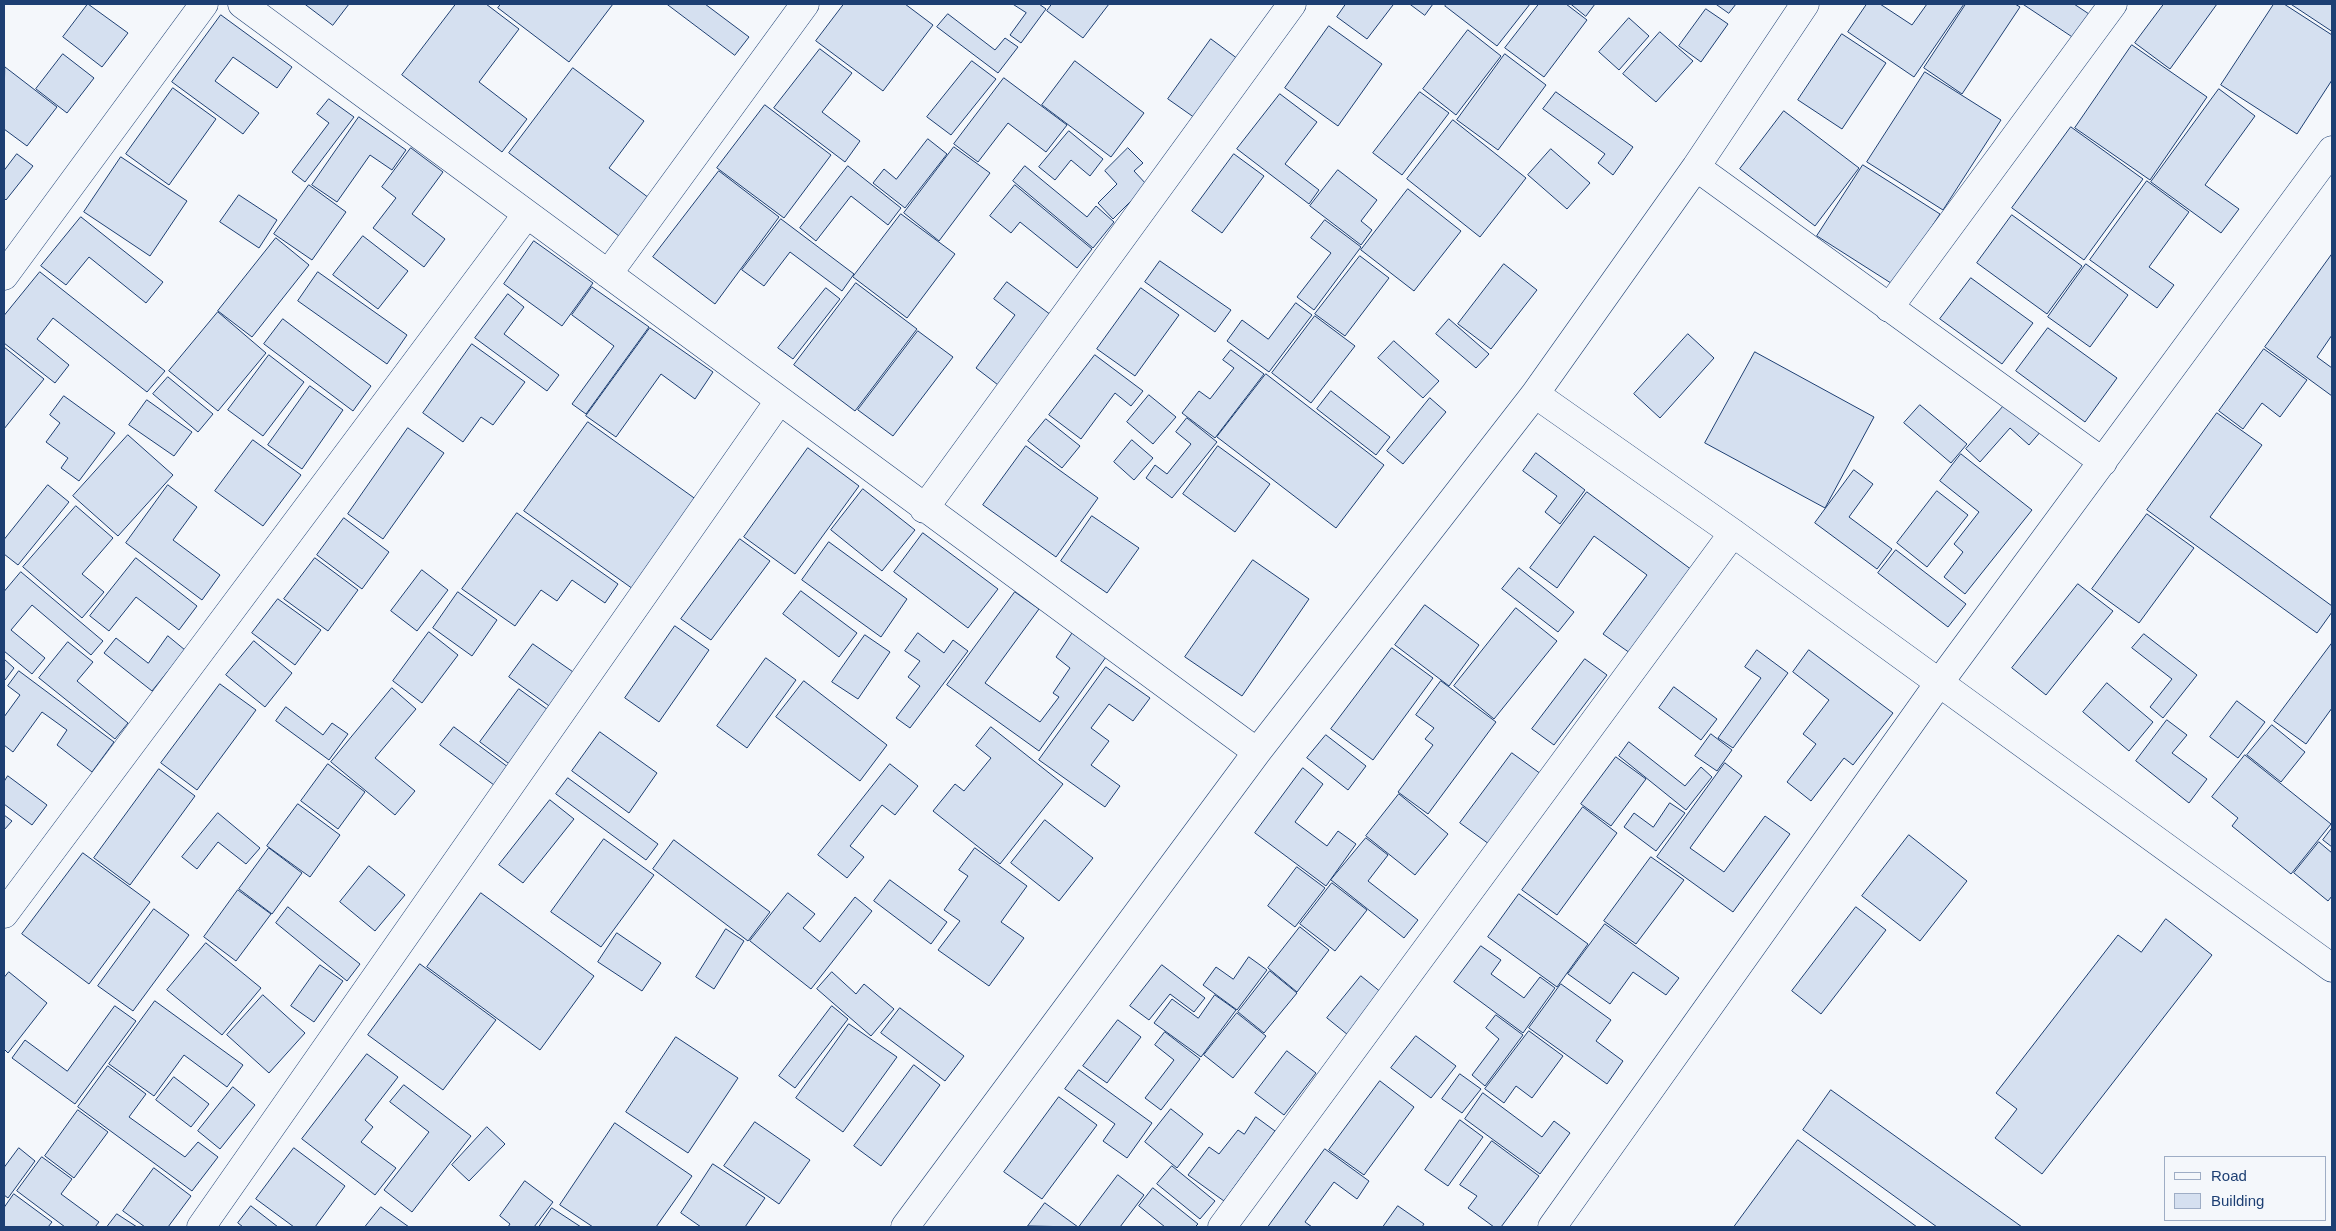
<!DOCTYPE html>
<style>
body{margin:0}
#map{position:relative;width:2336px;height:1231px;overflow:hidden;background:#f4f7fb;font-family:Arial,sans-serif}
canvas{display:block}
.frame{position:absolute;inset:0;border:5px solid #1d3f73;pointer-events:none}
.legend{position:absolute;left:2164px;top:1156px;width:162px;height:65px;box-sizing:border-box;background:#f4f7fb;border:1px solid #9eadc5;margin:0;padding:6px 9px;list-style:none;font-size:15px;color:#1d3f73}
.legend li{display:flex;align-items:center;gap:10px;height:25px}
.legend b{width:25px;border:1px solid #9eadc5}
</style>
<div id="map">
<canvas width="2336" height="1231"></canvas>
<div class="frame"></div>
<ul class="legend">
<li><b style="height:6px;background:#f4f7fb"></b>Road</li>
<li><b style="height:14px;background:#d5e0f0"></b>Building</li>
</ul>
</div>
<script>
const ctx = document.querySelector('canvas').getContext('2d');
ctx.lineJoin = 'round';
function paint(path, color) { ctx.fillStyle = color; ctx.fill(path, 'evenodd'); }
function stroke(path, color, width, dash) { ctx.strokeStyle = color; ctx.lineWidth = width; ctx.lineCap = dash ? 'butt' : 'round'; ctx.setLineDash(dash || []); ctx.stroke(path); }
const building = new Path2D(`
 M88,4L128,33L102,67L63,37Z
 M305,4H349L333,25Z
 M456,4H486L519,29L479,82L527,119L502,152L402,75Z
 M501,4H613L569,62L498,8Z
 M667,4H705L749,37L735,55Z
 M844,4H905L933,25L883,91L816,41Z
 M1013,4H1039L1046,9L1021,43L1010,35L1026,13Z
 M1052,4H1109L1083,38L1047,11Z
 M1346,4H1392L1393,5L1367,39L1337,17Z
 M1410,4H1433L1425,15Z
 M1447,4H1530L1497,46L1445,6Z
 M1539,4H1566L1587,20L1544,77L1505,48Z
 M1571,4H1595L1586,16Z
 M1716,4H1736L1729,13Z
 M1867,4H1880L1912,25L1927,4H1964L1914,77L1848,32Z
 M1966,4H2015L2020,7L1962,94L1924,68Z
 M2023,4H2074L2089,14L2073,37Z
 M2164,4H2217L2170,69L2135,43Z
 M2274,4H2284L2332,35V80L2297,134L2221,85Z
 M2291,4H2332V31Z
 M1706,9L1728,24L1701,62L1679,46Z
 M948,14L995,50L1005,38L1018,47L998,73L937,27Z
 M221,15L292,67L277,88L233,57L215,81L259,113L243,134L172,82Z
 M1629,18L1649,36L1619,70L1599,52Z
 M1329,26L1382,64L1338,126L1285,88Z
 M1468,30L1501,56L1456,115L1423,89Z
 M1660,32L1693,61L1656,102L1623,74Z
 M1842,34L1886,63L1842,129L1798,100Z
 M1211,39L1238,59L1195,118L1168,99Z
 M2132,45L2207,97L2150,180L2075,128Z
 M820,49L852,73L822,112L860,141L845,162L774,108Z
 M63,54L94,78L67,113L36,89Z
 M1505,54L1546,85L1498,150L1457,120Z
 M972,61L996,79L951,135L927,117Z
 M1075,61L1144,113L1111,157L1042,105Z
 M5,67L57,107L27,146L4,129Z
 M573,68L644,121L609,168L649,198L619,236L509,153Z
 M1925,72L2001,120L1943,210L1867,162Z
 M1004,78L1067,125L1046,152L1008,123L978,162L954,144Z
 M173,88L216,119L169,185L126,154Z
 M2219,89L2255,116L2205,185L2239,209L2221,233L2151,182Z
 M1420,92L1449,113L1402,175L1373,153Z
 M1556,92L1633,147L1613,175L1598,163L1605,154L1543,109Z
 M1280,94L1317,122L1285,164L1319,190L1309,204L1237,149Z
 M329,99L354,117L305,182L292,172L329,123L317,114Z
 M765,105L831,155L784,218L717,168Z
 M1784,111L1859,168L1815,226L1740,169Z
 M359,117L406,150L392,170L370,155L337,202L312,185Z
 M1453,120L1526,178L1480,237L1407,179Z
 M2071,127L2143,179L2084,260L2012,208Z
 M1069,131L1103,159L1090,176L1071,160L1055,180L1039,167Z
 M928,139L947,154L905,208L873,183L884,169L896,179Z
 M954,147L990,173L939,241L904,213Z
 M411,148L443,172L412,214L445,239L424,267L373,228L396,198L382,187Z
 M1128,148L1143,163L1134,171L1147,185L1113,219L1098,203L1117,184L1105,171Z
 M1551,149L1590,183L1567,209L1528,175Z
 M17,154L33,166L6,200L4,198V171Z
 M1234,154L1264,176L1222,233L1192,211Z
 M121,157L187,201L150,256L84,212Z
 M1863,165L1940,214L1894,285L1817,236Z
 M848,166L901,208L888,225L851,196L816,241L800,228Z
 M1025,166L1087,217L1096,206L1114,222L1093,248L1013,181Z
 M1338,170L1377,200L1361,221L1372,230L1361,245L1310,206Z
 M719,171L779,217L715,304L653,257Z
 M2147,181L2189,212L2149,267L2174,285L2157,308L2090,260Z
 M309,185L346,212L312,260L274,234Z
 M1015,185L1092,249L1077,268L1020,222L1011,233L990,216Z
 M1408,189L1461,231L1414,291L1361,250Z
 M239,195L277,220L259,248L220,222Z
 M901,214L955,254L907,318L853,277Z
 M2012,215L2082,266L2047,314L1977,263Z
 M81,217L163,282L146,303L89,257L66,285L41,266Z
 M781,219L854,274L842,291L790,252L764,286L742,270Z
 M1325,220L1361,247L1314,310L1297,297L1331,253L1311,238Z
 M363,236L408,271L378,309L333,275Z
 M276,238L309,265L252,337L218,311Z
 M534,241L593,283L562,326L504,284Z
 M2332,254V335L2317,357L2332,368V396L2265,347Z
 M1360,256L1389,278L1345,336L1315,314Z
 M1160,261L1231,310L1215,332L1145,282Z
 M1504,264L1537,290L1491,349L1458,324Z
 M2086,264L2128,295L2090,347L2048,317Z
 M40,272L165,371L147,392L53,318L37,339L69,365L55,383L4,343V316Z
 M318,272L407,335L387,364L298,301Z
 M1971,278L2033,323L2002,364L1940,319Z
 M1007,282L1055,318L1002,388L976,368L1015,315L994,299Z
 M856,283L917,329L855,411L794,365Z
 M592,287L649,327L586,414L572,404L614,346L572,315Z
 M826,288L840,299L793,359L778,348Z
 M1141,288L1179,315L1135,376L1097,349Z
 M508,294L524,307L504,334L559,375L547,391L475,338Z
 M1296,303L1312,315L1269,372L1227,341L1242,320L1268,339Z
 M218,312L266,353L218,411L169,371Z
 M1315,316L1355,346L1311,403L1272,373Z
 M283,319L371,386L353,411L264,344Z
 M1449,319L1489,354L1476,368L1436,334Z
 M650,328L713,372L695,399L661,374L616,437L586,416Z
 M2048,328L2117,378L2085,422L2016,371Z
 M918,331L953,357L893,436L858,410Z
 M1688,334L1714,358L1660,418L1634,394Z
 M1394,341L1439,381L1423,398L1378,358Z
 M472,344L525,382L493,425L481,417L463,442L423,413Z
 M4,347L44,379L4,429Z
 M2264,349L2307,380L2280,417L2262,403L2243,429L2219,411Z
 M1231,350L1264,374L1215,438L1182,413L1199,391L1210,399L1234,368L1223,360Z
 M1755,352L1874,417L1825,508L1705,443Z
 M269,355L304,382L263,436L228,410Z
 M1095,355L1143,391L1131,406L1115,393L1081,439L1049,415Z
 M1266,374L1384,465L1336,528L1217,437Z
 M168,377L213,414L198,432L153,394Z
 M310,386L343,410L302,469L268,445Z
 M1331,391L1390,437L1376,455L1317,409Z
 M1149,395L1176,417L1153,444L1127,422Z
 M64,396L115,433L79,481L61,468L68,458L46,442L60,423L50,415Z
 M1430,398L1446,412L1403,464L1387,451Z
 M147,400L192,432L174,456L129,425Z
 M2008,401L2042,430L2029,445L2010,428L1980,462L1966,449Z
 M1920,405L1967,444L1951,463L1904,423Z
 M2217,413L2262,445L2210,517L2332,606V612L2317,633L2147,510Z
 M1187,418L1217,442L1172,498L1146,478L1155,465L1167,474L1191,444L1176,432Z
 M1046,419L1080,446L1062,468L1028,441Z
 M588,422L697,500L633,589L524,511Z
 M408,428L444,453L383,539L348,514Z
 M128,435L173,475L118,536L73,496Z
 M253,440L301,475L263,526L215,491Z
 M1132,440L1153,458L1134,480L1114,462Z
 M1026,446L1098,498L1056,557L983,505Z
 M1218,446L1270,484L1235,532L1183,494Z
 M808,448L859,486L795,574L744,537Z
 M1536,453L1585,490L1560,524L1545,512L1557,496L1523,471Z
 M1961,454L2032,510L1965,594L1944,577L1963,552L1954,544L1979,512L1940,481Z
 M1854,470L1873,484L1849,517L1892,549L1877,569L1815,523Z
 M48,485L69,502L18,565L4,554V540Z
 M168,485L197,507L173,540L220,575L202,600L126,543Z
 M863,489L915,530L882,571L831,530Z
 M1937,491L1968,515L1927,567L1897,543Z
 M1587,492L1692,570L1630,653L1603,634L1647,575L1594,536L1557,588L1530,568Z
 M76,506L113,538L82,574L104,592L82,618L23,567Z
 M517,513L618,584L605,603L572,580L557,601L541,590L515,626L462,589Z
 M2147,514L2194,548L2139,623L2092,589Z
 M1092,516L1139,548L1107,593L1061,561Z
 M344,518L389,552L362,589L317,555Z
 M923,533L998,589L968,628L894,572Z
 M740,539L770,561L711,640L681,619Z
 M829,542L907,599L881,637L802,580Z
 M1896,550L1966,604L1948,627L1878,573Z
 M136,558L197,606L179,630L136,597L109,631L90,616Z
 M315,558L358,590L328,631L284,599Z
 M1253,560L1309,599L1242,696L1185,657Z
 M1519,568L1574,612L1558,632L1502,589Z
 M422,570L448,590L417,631L391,611Z
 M21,572L103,641L91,655L32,605L11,630L45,658L32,674L4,651V592Z
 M2078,584L2113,611L2046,695L2012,668Z
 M801,591L857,633L839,657L783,614Z
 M458,592L497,620L472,656L433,628Z
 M1015,592L1039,609L985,683L1040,722L1059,697L1053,693L1070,668L1056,657L1072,633L1106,657L1039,751L947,685Z
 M278,599L321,630L295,665L252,633Z
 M1425,605L1479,645L1449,686L1395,645Z
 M1516,608L1557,641L1494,719L1454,686Z
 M675,626L709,650L659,722L625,698Z
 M429,632L458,655L422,703L393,681Z
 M918,633L944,653L953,640L968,651L910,728L896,718L920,686L908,677L920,661L905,651Z
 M2144,634L2197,675L2163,718L2150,707L2172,679L2132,648Z
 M865,635L890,652L858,699L832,682Z
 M168,636L185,650L152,691L104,653L116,638L148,663Z
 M254,641L292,673L265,707L226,675Z
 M68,642L93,662L77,681L128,723L115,739L39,678Z
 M2332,643V708L2306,744L2274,721Z
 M533,644L576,674L552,708L509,677Z
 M1392,648L1433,678L1373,760L1331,729Z
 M1757,650L1788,673L1733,748L1718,738L1761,678L1745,667Z
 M1809,650L1893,713L1853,765L1844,758L1811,801L1787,782L1816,744L1803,734L1829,700L1793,672Z
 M766,658L796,680L747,748L717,726Z
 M4,659L14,668L5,680L4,678Z
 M1585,659L1607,675L1554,745L1532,729Z
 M1106,667L1150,698L1133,721L1109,704L1091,728L1109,741L1091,765L1120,786L1105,807L1039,760Z
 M19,671L114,742L92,772L57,745L67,730L42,712L13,752L4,745V717L20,695L8,686Z
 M804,681L887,745L860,781L776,717Z
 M1441,681L1496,722L1428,814L1398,792L1433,745L1425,739L1434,728L1416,715Z
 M2107,683L2153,722L2129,751L2083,712Z
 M220,684L256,710L197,790L161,763Z
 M1674,687L1717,719L1701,740L1659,708Z
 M392,688L416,709L375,758L415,791L395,815L331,762Z
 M519,689L551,712L512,766L480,742Z
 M2237,701L2265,722L2238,758L2210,737Z
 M286,707L323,735L332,723L348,734L329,760L276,721Z
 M2167,720L2187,735L2172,753L2207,779L2189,803L2136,761Z
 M2272,725L2305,752L2281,782L2247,755Z
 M454,727L508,767L494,785L440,745Z
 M991,727L1063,784L1000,864L933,811L955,784L964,791L991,758L976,746Z
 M600,732L657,773L629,813L572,771Z
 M1711,734L1732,750L1717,771L1695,756Z
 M1326,735L1366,766L1348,790L1307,758Z
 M1629,742L1685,786L1701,767L1712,777L1686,810L1619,756Z
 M1512,753L1541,774L1489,844L1460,823Z
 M2245,755L2331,824L2291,874L2232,826L2238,818L2212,797Z
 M1616,757L1646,779L1611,826L1581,804Z
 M1725,763L1742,776L1690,848L1724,872L1765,816L1790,834L1733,912L1657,857Z
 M328,764L365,792L338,829L301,801Z
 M890,764L918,786L895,815L882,805L850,846L864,857L847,878L818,855Z
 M1303,768L1323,784L1295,822L1327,846L1338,831L1356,844L1326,886L1255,833Z
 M159,769L195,796L130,885L94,858Z
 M8,776L47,805L32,825L4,804V782Z
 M568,778L658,844L646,860L556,794Z
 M1399,794L1448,834L1415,875L1366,836Z
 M550,800L574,819L523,883L499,865Z
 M1670,803L1685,813L1656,851L1624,827L1634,813L1653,827Z
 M298,804L340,835L310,877L267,846Z
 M1583,807L1617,833L1557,915L1522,890Z
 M218,813L260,848L246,864L218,842L197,869L182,857Z
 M4,815L12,821L4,830Z
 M1045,820L1093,858L1059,901L1011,863Z
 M2332,828V847L2323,840Z
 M1909,835L1967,881L1920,941L1862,896Z
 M1366,838L1388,855L1368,881L1418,920L1404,938L1331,880Z
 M604,839L654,875L601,947L551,912Z
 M674,840L770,912L748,941L653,869Z
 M2319,842L2332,853V896L2328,901L2294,873Z
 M269,848L302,873L272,914L239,889Z
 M975,848L1027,886L1001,922L1024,938L989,986L938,950L960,921L944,910L968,876L959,870Z
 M83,853L150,902L89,984L22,934Z
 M1651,857L1684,880L1636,944L1604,921Z
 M369,866L405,895L375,931L340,902Z
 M1297,867L1325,888L1295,927L1268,906Z
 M890,880L947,922L931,944L874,901Z
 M1332,883L1367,910L1335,951L1300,924Z
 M238,890L271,914L236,961L204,937Z
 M481,893L594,976L540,1050L427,967Z
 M788,893L815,914L803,928L820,942L855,897L872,911L811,989L750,941Z
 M1519,894L1588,944L1557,987L1488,937Z
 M288,907L360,964L347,981L276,923Z
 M1856,907L1886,930L1821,1014L1792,991Z
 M154,909L189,935L133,1011L98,986Z
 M2166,919L2212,955L2042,1174L1995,1138L2017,1109L1996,1093L2118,935L2141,952Z
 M1605,924L1679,978L1666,995L1633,972L1610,1004L1568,974Z
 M1300,927L1329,950L1297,992L1268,968Z
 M726,929L744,941L714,989L696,977Z
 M617,933L661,963L642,991L598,962Z
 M206,943L261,988L222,1035L167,990Z
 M1481,946L1501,960L1491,974L1524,998L1540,977L1555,988L1523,1033L1454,982Z
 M1249,957L1267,970L1237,1010L1203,985L1216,967L1233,979Z
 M420,964L496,1020L443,1090L368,1035Z
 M320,965L343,981L314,1022L291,1006Z
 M1162,965L1205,998L1194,1012L1170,994L1149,1020L1130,1006Z
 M1270,971L1297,993L1264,1033L1238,1012Z
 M9,972L47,1003L8,1053L4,1049V978Z
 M832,972L856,994L864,984L894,1009L871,1036L817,989Z
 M1361,976L1382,993L1348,1035L1327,1018Z
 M1561,984L1611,1020L1596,1041L1623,1061L1607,1084L1529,1028Z
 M263,995L305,1033L269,1073L227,1035Z
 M1215,995L1236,1010L1201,1057L1154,1023L1172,999L1198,1018Z
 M155,1001L243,1065L227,1087L184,1055L154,1096L109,1064Z
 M115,1006L136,1021L75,1104L12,1058L25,1040L67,1071Z
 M832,1006L848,1019L795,1088L779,1076Z
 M900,1008L964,1056L945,1081L881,1033Z
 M1237,1013L1266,1036L1233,1078L1204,1055Z
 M1496,1015L1523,1035L1485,1086L1472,1075L1499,1039L1486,1028Z
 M1118,1020L1141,1037L1107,1083L1083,1066Z
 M849,1024L897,1057L843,1132L796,1098Z
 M1529,1031L1563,1056L1532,1098L1516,1086L1504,1103L1485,1089Z
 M1165,1032L1200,1059L1161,1110L1145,1098L1174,1060L1155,1045Z
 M1416,1036L1456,1066L1431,1098L1391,1068Z
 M676,1037L738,1078L688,1153L626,1112Z
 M1287,1051L1316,1073L1284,1115L1255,1093Z
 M367,1054L398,1077L365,1120L373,1127L361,1142L396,1168L375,1195L302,1139Z
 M914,1065L940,1085L881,1166L854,1146Z
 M108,1066L146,1094L129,1117L185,1157L198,1142L218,1157L192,1191L78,1107Z
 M1079,1070L1152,1123L1127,1158L1103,1141L1115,1124L1065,1089Z
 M1460,1074L1481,1089L1462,1113L1442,1099Z
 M174,1077L209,1104L191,1127L156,1100Z
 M1380,1081L1414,1107L1364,1175L1329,1150Z
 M404,1085L471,1136L412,1212L384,1190L429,1132L390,1102Z
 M233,1087L255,1105L220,1149L198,1131Z
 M1831,1090L2022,1227H1937L1803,1130Z
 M1483,1093L1542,1137L1554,1121L1570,1133L1540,1174L1465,1119Z
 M1059,1097L1097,1125L1042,1199L1004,1172Z
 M1171,1109L1203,1134L1177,1168L1145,1142Z
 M78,1110L108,1132L74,1178L45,1156Z
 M1256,1117L1275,1131L1224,1201L1188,1175L1209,1147L1219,1154L1238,1130L1244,1134Z
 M1460,1120L1483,1137L1448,1186L1425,1170Z
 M755,1122L810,1160L779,1204L724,1166Z
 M615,1123L692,1176L656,1227H593L560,1205Z
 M487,1127L505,1144L469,1181L452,1165Z
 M1798,1140L1917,1227H1734Z
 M1492,1141L1539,1176L1501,1227H1494L1468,1208L1477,1196L1460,1185Z
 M19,1148L35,1161L8,1198L4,1195V1168Z
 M294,1148L345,1186L315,1227H294L256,1199Z
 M1325,1149L1369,1181L1357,1199L1334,1182L1305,1222L1312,1227H1268Z
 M42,1157L72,1179L61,1194L99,1222L95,1227H65L17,1191Z
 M713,1164L765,1198L745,1227H701L681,1213Z
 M1172,1166L1215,1201L1200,1219L1157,1184Z
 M154,1168L191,1196L168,1227H145L123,1211Z
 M1118,1175L1144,1195L1120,1227H1079Z
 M525,1181L553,1202L534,1227H508L510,1224L500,1216Z
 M1153,1188L1198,1224L1195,1227H1165L1139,1206Z
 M14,1194L52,1222L48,1227H4V1208Z
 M1045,1203L1078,1227L1028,1226Z
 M251,1206L278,1227H243L238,1223Z
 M1398,1206L1424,1224L1422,1227H1383Z
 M381,1207L409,1227H365Z
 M552,1208L581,1227H539Z
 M117,1214L137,1227H107Z`);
paint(building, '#d5e0f0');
stroke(building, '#1d3f73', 1);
const minor = new Path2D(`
 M242,4L1257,752
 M1696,167L2103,462
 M608,274L805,4
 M4,276L204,4
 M1889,308L2113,4
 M1535,394L1733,533L2332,968
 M924,509L1292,4
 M4,914L527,214
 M201,1227L779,401
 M905,1227L1257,752L1535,394L1696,167L1805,4
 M1222,1227L1733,533
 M1552,1227L1939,683L2332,150`);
stroke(minor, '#1d3f73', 29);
stroke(minor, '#f4f7fb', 28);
</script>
